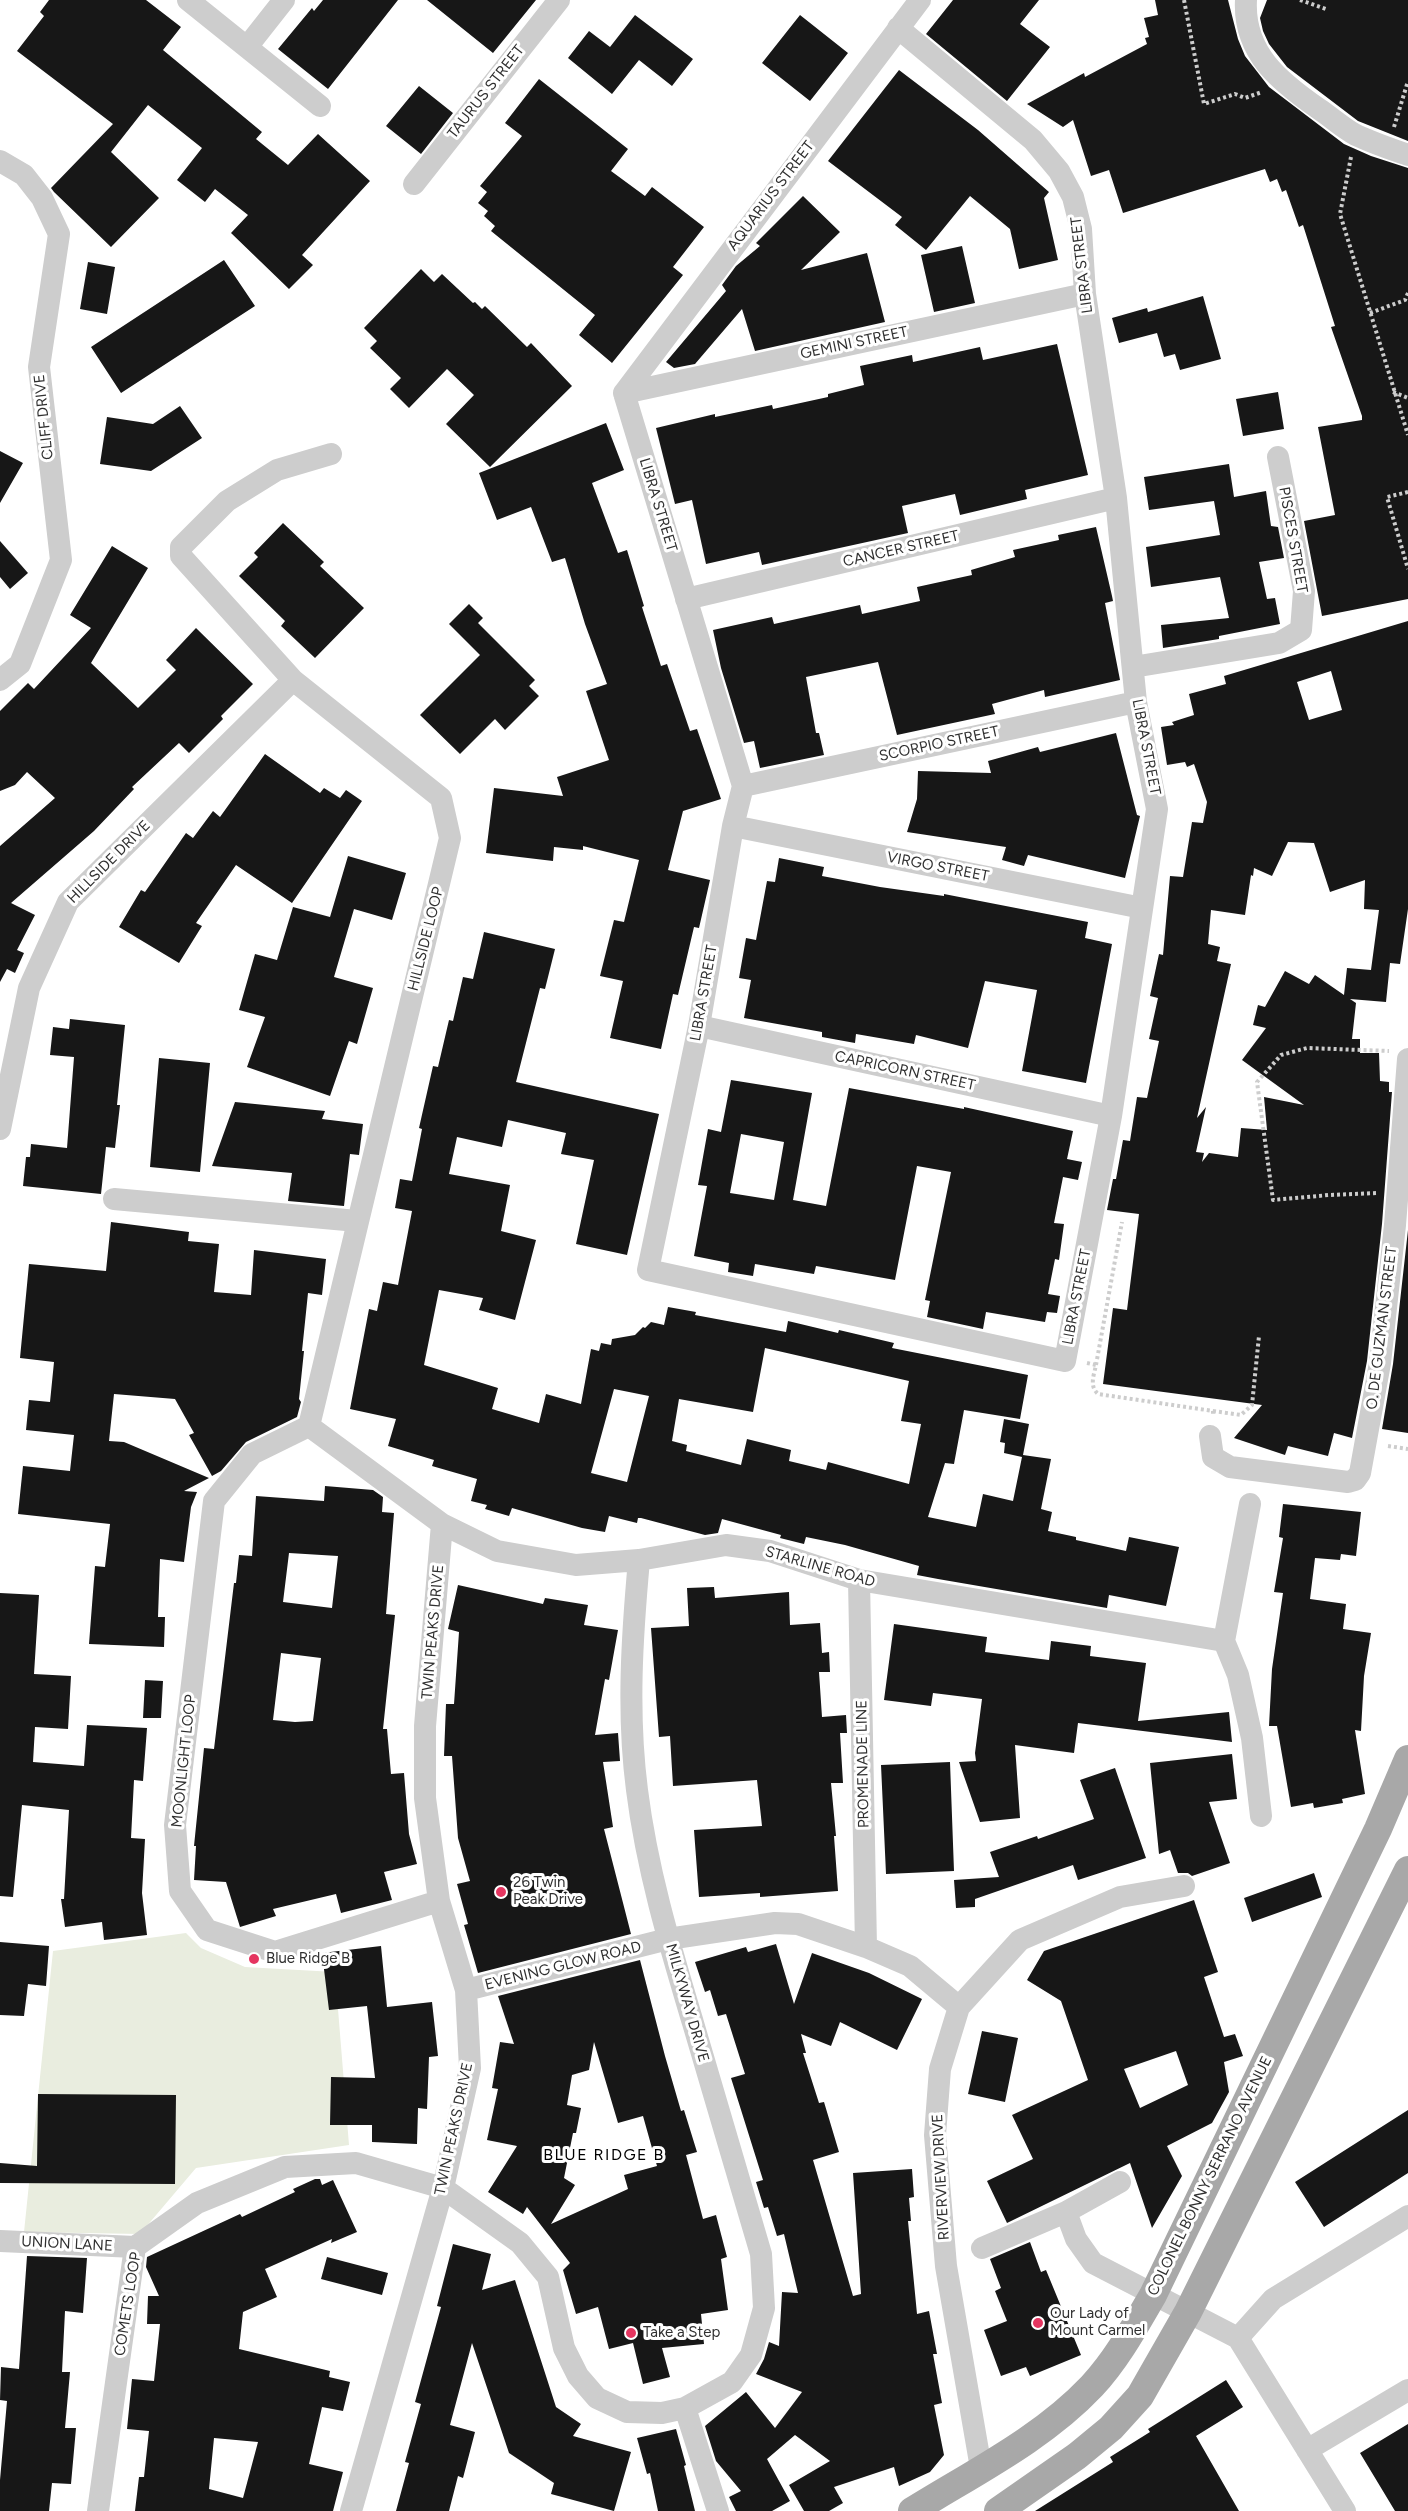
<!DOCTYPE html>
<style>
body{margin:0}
canvas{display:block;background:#fff}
</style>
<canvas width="1408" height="2511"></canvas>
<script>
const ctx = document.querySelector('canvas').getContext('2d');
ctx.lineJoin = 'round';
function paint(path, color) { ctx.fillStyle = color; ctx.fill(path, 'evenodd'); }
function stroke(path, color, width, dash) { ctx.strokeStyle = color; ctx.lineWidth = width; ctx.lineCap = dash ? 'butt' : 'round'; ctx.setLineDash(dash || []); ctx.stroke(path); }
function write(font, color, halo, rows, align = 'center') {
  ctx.font = font + ' Figtree,sans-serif'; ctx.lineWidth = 6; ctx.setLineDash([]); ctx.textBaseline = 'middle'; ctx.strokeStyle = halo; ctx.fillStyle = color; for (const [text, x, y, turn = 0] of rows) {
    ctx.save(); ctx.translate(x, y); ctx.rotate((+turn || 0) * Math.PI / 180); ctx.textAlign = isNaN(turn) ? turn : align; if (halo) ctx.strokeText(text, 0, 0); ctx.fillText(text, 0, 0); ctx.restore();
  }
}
paint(new Path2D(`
 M186,1933L201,1948L245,1967L335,1972L349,2145L196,2168L140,2234L24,2232L53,1951Z`), '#e9eddf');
paint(new Path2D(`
 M49,0H146L181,27L163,50L262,132L256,139L288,165L318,134L370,181L302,255L313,265L289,289L231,233L248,215L215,189L205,202L177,180L202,148L148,105L111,152L159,198L111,247L54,192L51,188L113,124L17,51L44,16L40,12Z
 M323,0H398L328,89L278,49L312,8L314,11Z
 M427,0H536L493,53Z
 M953,0H1039L1020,24L1050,47L1007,101L926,34Z
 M1155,0H1228L1238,39L1245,56L1269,87L1344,144L1371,156L1408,168V599L1322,616L1304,521L1335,515L1318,427L1362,420V416L1331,327L1335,326L1303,225L1299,227L1286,190L1282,192L1277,179L1270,182L1265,169L1123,213L1109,170L1091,176L1073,120L1063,127L1027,104L1084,73L1085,77L1147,44L1145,38L1149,37L1144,18L1158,15Z
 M1267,0H1408V141L1358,121L1287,67L1269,44L1263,31L1260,18Z
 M635,15L693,59L672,86L639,60L612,94L568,58L589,31L610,47Z
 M800,15L848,53L810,101L762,63Z
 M899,70L978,130L1049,192L1044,198L1058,260L1019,269L1010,229L970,196L926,250L895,225L902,217L828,161Z
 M539,79L628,149L611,171L645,196L652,187L704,227L673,267L683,275L612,363L579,335L595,315L491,231L495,226L484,216L488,211L478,203L487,192L480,186L522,136L505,123Z
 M419,86L453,113L421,154L386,126Z
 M803,196L840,232L801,270L867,253L885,322L755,351L742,309L695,364L674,368L666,362L726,291L722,285L736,266L760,246L756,243Z
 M962,246L975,303L934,312L921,255Z
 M224,260L255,306L121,393L91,347Z
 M88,262L115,267L107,314L80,309Z
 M421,269L434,282L442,274L473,303L475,302L482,309L485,306L527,347L531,343L572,386L490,467L446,424L474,395L447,369L409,408L390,389L401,378L370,348L377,341L364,328Z
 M1203,296L1221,359L1180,370L1175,354L1164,357L1157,333L1119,343L1112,318L1147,308L1148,312Z
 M1057,344L1088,475L1025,490L1027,499L960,515L955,494L902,506L908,533L762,565L759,552L706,564L692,500L675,504L656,428L715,414V417L772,405L773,409L828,397V394L864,385L860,366L912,355L913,362L980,347L983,360Z
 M1278,392L1284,429L1243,436L1236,399Z
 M180,406L202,438L151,471L100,464L107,417L153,424Z
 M606,423L624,470L592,483L618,553L627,550L644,606L642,607L661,666L667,664L690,731L697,729L721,799L683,811L668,870L710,880L699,928L694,927L678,995L673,994L661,1049L610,1038L623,981L600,976L614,920L624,922L639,860L583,846V850L554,847L553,861L486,853L494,788L563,796L557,777L609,760L586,691L607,684L585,624L565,558L552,562L531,507L497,520L479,473Z
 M0,451L23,463L0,503Z
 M1229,464L1234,497L1266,491L1271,526L1278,527L1284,558L1259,562L1267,599L1275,598L1280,624L1219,636V639L1163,648L1161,625L1229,618L1220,577L1151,587L1146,547L1220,535L1214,501L1149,510L1144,477Z
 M283,523L324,562L320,566L364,608L315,658L281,626L285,621L239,576L258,557L254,553Z
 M1096,527L1112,596L1113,601L1105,603L1120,680L1045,697L1044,690L992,704L995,714L897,735L878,662L806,677L816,733H819L824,755L760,768L754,741L744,743L721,668L713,630L772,617L774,624L860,605L862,614L920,601L917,587L972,575L971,570L1015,557L1013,550L1059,540L1058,535Z
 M0,541L28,573L10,589L0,577Z
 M112,546L148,568L91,663L138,708L176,670L166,660L196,628L253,684L221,716L223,719L189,753L179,743L132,787L134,789L94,831L11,903L35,915L17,950L24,953L15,973L7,969L0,982V846L55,798L27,772L15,785L0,791V711L28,683L34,689L91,628L70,615Z
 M469,604L483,618L478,623L535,680L529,686L539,696L505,730L495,719L460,754L420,715L480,655L449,624Z
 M1408,621V909L1400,964L1390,963L1386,1002L1350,999L1356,1003L1352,1039H1360V1053H1379L1380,1081L1389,1082V1092H1392L1382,1224L1367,1361L1352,1438L1334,1433L1328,1456L1288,1446L1285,1455L1234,1438L1262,1405L1103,1384L1113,1308L1127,1310L1139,1214L1107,1210L1113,1179H1116L1123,1140L1130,1141L1137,1097L1147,1098L1159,1041L1149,1039L1158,998L1150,996L1159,954L1163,955L1170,876L1183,877L1192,822L1203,823L1207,802L1194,764L1187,767L1185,762L1167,765L1161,727L1174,725L1172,722L1194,715L1189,694L1226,684L1224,676ZM1331,671L1342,710L1309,720L1297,682ZM1288,842L1314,843L1330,892L1365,880L1364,909L1379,910L1371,970L1347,968L1344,995L1315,975L1309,984L1285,971L1265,1007L1258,1005L1253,1025L1266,1028L1242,1060L1304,1105L1264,1097L1267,1130L1241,1128L1238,1157L1209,1153L1202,1162L1204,1153L1196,1152L1206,1107L1197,1118L1231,964L1217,961L1220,947L1208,944L1211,910L1245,915L1251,875L1253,876L1254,868L1272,876Z
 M1116,733L1137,815L1140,816L1125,878L1028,855L1024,866L1002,860L1006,847L907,832L917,799L918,771L991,773L988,761L1038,747L1040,752Z
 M265,754L320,793L324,788L340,798L346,790L362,801L292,903L236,865L196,923L202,926L179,963L119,927L141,890L145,892L186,833L193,838L213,811L220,817Z
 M348,856L406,873L392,920L354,909L334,977L373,988L357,1044L349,1041L330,1096L247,1067L265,1017L239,1010L255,954L277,960L293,907L330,917Z
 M779,858L824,867L822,876L880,887L944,896V894L1088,922L1085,938L1112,944L1086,1083L1022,1071L1037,990L985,981L968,1048L916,1035L914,1044L856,1034L855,1043L822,1037V1032L744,1018L751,980L739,978L746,938L756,940L767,881L775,882Z
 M484,932L555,949L545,989L540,988L516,1082L659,1114L627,1255L576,1244L594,1160L561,1154L566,1133L508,1120L502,1147L457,1137L449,1174L510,1185L501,1231L536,1240L515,1320L479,1310L483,1298L439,1290L424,1365L498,1388L492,1409L539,1423L546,1394L581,1404L591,1349L599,1351L601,1343L611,1345L612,1339L635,1335L643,1327L645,1328L651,1322L664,1325L668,1307L696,1312L695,1315L786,1332L788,1321L838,1333L839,1330L894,1343L892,1348L1028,1375L1020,1419L964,1410L954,1464L945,1463L928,1517L976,1527L983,1494L1013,1501L1022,1457L1004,1453L1005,1443L1000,1442L1004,1419L1029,1424L1023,1455L1051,1459L1041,1509L1052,1512L1048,1531L1076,1537V1540L1126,1551L1129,1537L1179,1547L1166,1606L1109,1595L1107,1608L938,1579L917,1575L919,1566L845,1545L806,1537L804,1544L780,1538L781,1535L722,1519L718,1533L705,1535L641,1518H638L637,1523L609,1516L605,1532L582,1528L512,1508L509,1516L485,1509L487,1505L471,1501L477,1479L432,1466L434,1460L388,1446L396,1419L350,1409L369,1309L377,1311L383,1282L398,1285L412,1211L395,1208L400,1179L412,1181L422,1129L419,1128L433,1066L438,1067L449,1020L453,1021L463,977L473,979ZM765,1348L909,1381L901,1421L921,1424L909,1484L828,1462L826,1470L789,1461L791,1450L747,1439L741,1465L686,1451L687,1445L672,1441L679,1399L753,1412ZM614,1389L649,1396L627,1482L591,1473Z
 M70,1019L125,1025L117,1105H120L115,1148L106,1147L101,1194L23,1186L26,1157H30L31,1144L67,1148L74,1057L50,1055L53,1027L69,1029Z
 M159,1058L210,1063L200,1172L150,1167Z
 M731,1080L812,1093L793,1200L826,1206L849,1088L964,1109V1107L1073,1131L1067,1159L1082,1162L1078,1180L1063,1177L1054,1223L1064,1224L1059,1260L1055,1259L1048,1294L1060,1296L1057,1313L1047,1312L1045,1322L986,1312L983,1329L927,1317L930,1301L925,1300L951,1172L917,1166L895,1280L816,1266L814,1274L755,1264L753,1276L728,1272L729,1263L694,1256L707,1186L698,1185L708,1129L721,1132ZM741,1134L784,1142L774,1200L730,1193Z
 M235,1102L325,1111L322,1119L363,1124L359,1155L350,1154L344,1206L288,1201L292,1173L212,1166Z
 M111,1222L189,1232L188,1241L219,1244L214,1292L251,1295L254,1250L326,1259L322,1295L308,1293L302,1351H304L299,1399L301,1402L297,1417L246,1442L221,1471L212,1476L189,1435L194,1433L175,1399L114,1394L109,1441L124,1442L209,1478L184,1491L197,1492L191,1507L184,1562L160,1559L158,1617H165L164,1647L89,1644L95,1566L105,1567L110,1524L18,1514L23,1466L70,1471L74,1435L26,1430L29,1400L50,1402L54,1362L20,1358L29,1264L106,1271Z
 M1408,1230V1433L1382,1429L1393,1364Z
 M325,1486L373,1490L383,1497L382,1512L394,1513L386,1614L395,1615L383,1729H387L391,1774L404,1773L409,1834L417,1864L384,1872L392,1900L341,1913L336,1894L273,1909L276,1916L240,1927L226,1882L194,1880L196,1846H194L204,1748L214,1749L234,1583H236L239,1555L252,1556L256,1496L324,1501ZM289,1553L338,1556L332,1608L283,1602ZM281,1653L321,1658L313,1721L295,1722L273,1720Z
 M1283,1504L1361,1512L1356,1556L1341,1554L1340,1560L1315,1558L1310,1599L1346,1604L1343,1629L1371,1633L1364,1676L1361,1731L1355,1730L1365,1794L1342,1799L1343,1803L1314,1808L1313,1803L1291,1807L1277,1726H1269L1272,1669L1283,1593L1274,1592L1283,1538L1279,1537Z
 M458,1585L543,1604L545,1598L588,1605L584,1625L618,1630L609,1680L605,1679L595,1735L618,1733L620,1761L603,1762L613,1827L604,1829L631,1934L478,1973L464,1925L468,1924L457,1884L470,1881L458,1838L452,1756H444L446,1704H454L459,1632L448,1629Z
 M714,1587L715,1598L789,1592L790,1625L820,1623L822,1653L829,1652L830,1672H819L822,1717L846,1715L847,1733H840L843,1783H831L836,1836H834L838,1891L760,1897V1893L699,1897L694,1830L762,1826L757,1780L673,1786L670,1736L659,1737L651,1628L689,1626L687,1588Z
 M0,1593L39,1595L34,1674L71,1676L68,1729L35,1727L33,1762L84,1766L87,1725L147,1728L143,1781L134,1780L131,1838L145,1839L142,1893L147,1935L104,1940L102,1922L65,1927L61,1899H64L69,1810L22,1805L13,1897L0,1896Z
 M894,1624L987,1637L985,1652L1049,1660L1051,1641L1091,1646L1090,1656L1146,1663L1138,1721L1229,1712L1232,1742L1078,1723L1074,1753L1015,1745L1020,1818L980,1822L959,1762L976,1761L975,1753L982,1699L933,1693L931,1706L884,1700Z
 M145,1680L163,1681L161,1718H143Z
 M1232,1754L1237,1799L1209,1802L1230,1863L1192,1876L1188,1873H1178L1170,1850L1159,1854L1150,1763Z
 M950,1762L954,1871L886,1874L881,1765Z
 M1115,1768L1146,1858L1078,1880L1073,1865L975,1899V1907L956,1908L954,1880L999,1877L990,1852L1037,1836L1038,1839L1094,1819L1080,1780Z
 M1314,1873L1322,1897L1252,1922L1244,1898Z
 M1194,1900L1218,1972L1204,1977L1224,2037L1235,2034L1243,2056L1224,2062L1229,2092L1212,2123L1167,2146L1182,2176L1152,2228L1130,2163L1007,2223L987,2181L1033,2159L1012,2115L1088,2080L1061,2001L1027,1980L1044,1951ZM1176,2051L1188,2085L1140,2108L1124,2069Z
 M0,1942L49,1946L46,1986L28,1984L24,2016L0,2015Z
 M776,1944L794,2004L812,1953L869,1973L922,1999L897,2050L840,2022L831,2046L801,2034L806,2053H803L819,2103L824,2102L839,2152L813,2160L853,2296L861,2294L853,2173L912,2169L914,2197L909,2198L911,2221H908L917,2314L929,2311L937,2354H933L942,2403L934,2405L944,2455L930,2472L899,2486L894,2467L834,2487L843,2503L829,2511H804L789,2485L830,2461L795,2435L767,2459L790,2501L772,2511H736L729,2497L741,2491L716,2461L705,2426L746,2392L775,2428L802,2392L756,2374L764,2359L769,2342L779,2346L782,2292L798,2293L784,2234L777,2236L768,2207L764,2208L756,2182L763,2180L731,2078L745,2074L726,2014L718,2016L710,1990L705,1992L695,1962L746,1947L748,1952Z
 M381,1946L387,2007L432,2002L438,2056L429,2057L427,2109L418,2108L417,2144L372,2142V2125H330L331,2077L375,2078L367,2006L329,2010L322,1953Z
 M640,1960L665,2056L681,2111L684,2110L697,2152L686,2155L703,2219L716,2215L727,2257L721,2259L728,2310L701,2314L704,2344L662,2348L670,2377L643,2384L633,2343L609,2349L598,2307L576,2314L563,2270L570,2263L527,2207L523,2214L488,2192L517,2146L487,2140L498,2089L492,2088L500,2042L514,2044L498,1996ZM594,2042L618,2123L643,2116L657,2166L624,2175L628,2189L551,2224L575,2185L564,2178L573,2133H576L581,2108L567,2105L572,2075L589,2070Z
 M982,2031L1018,2038L1005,2102L968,2094Z
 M38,2094L176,2095L175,2184L0,2183V2163L37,2166Z
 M1408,2110V2173L1324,2227L1295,2182Z
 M315,2179H320L322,2185L333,2180L357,2232L331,2243L332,2239L265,2269L277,2297L243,2312L239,2349L330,2371L329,2377L350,2382L343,2411L322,2407L309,2464L343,2472L333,2511H135L139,2477H144L149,2431L127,2429L132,2379L154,2381L160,2324H147L148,2296H159L146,2267L147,2257L240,2214L242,2217L295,2192L293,2189ZM214,2438L258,2442L243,2498L209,2489Z
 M1030,2242L1041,2272L1046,2270L1081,2355L1030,2376L1026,2367L1001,2376L984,2330L1007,2321L995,2291L1001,2288L990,2259Z
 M453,2244L491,2254L482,2290L515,2280L556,2407L581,2424L573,2436L631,2452L614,2511L551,2494L554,2483L509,2453L472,2343L450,2425L475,2432L463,2478L458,2476L449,2511H396L409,2463L405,2462L421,2404L415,2402L441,2307L437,2306Z
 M27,2256L87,2258L83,2313L65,2311L62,2372H70L65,2428H76L71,2484L52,2483L49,2511H0V2480L7,2401L0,2400L1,2367L19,2369Z
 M327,2257L388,2273L382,2295L321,2279Z
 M1226,2380L1243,2407L1196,2436L1239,2511H1035L1113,2462L1110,2457L1150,2432L1148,2429Z
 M1408,2424V2511H1395L1360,2453Z
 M676,2429L686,2465L684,2466L695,2511H658L650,2473L647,2474L637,2438Z`), '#171717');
stroke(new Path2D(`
 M1184,0L1204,104L1235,94L1245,98L1262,92
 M1300,0L1326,9
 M1394,127L1408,81
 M1351,157L1340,214L1408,435
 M1370,313L1405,300L1408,293
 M1393,392L1408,398
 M1408,492L1387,497L1408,569
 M1376,1193L1329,1195L1273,1200L1257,1082L1281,1055L1307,1048L1389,1051
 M1087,1363L1096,1365C1094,1375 1089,1386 1098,1394L1213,1411V1415
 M1096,1365L1122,1222
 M1213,1411L1241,1415L1252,1405L1259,1336
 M1388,1446L1408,1449`), '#cdcdcd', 4, [3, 3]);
stroke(new Path2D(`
 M188,0L320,106
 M1246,0C1243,53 1280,82 1319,109C1331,117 1343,128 1356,135C1373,143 1391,149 1408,155
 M247,47L284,0
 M0,161L24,175L42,198L59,234L39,367L61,560L20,664L0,680
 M414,184L559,0
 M624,393L743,786L733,826L699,1026L648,1270L1065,1361L1111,1116L1157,809L1136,702L1116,498L1085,294L1081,229L1073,197L1059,171L1033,140L898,28
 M624,393L920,0
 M624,393L1085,294
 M686,599L1116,498
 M1133,667L1279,643L1301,630L1304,591L1278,457
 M743,786L1136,702
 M733,826L1142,908
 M699,1026L1111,1116
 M0,1129L29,988L68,902L293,680
 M114,1199L357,1221
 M309,1426L450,838L441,798L293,680L181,556V547L227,501L277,470L331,454
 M309,1426L442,1524L497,1551L576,1565L639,1560L726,1545L770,1551L859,1580L1224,1641
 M309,1426L252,1454L214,1501L175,1825L180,1891L207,1930L275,1952L439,1901
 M1210,1436L1213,1457L1230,1467L1348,1482L1355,1480L1360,1473L1380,1363L1395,1225L1408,1059
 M1250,1504L1224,1641L1238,1675L1252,1738L1261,1816
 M859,1580L866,1947
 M466,1990L668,1939L775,1923L798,1924L866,1947L910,1966L959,2007
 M1066,2212L1076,2239L1093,2263L1238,2338L1345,2511
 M0,2241L135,2247
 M982,2248L1066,2212L1120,2182
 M1238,2338L1273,2299L1408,2216
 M685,2408L718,2511
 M1307,2450L1408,2390
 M981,2468L946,2266L935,2135L940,2069L959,2007L1020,1940L1120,1897L1184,1886
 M98,2511L135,2247L197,2203L285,2167L356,2163L443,2188L520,2243L548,2277L564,2348L578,2376L597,2398L627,2412L662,2413L685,2408L732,2382L751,2355L764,2308L761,2254C738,2177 716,2100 693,2023C670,1946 647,1870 637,1790C627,1713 632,1637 639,1560
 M351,2511L443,2188L470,2068L466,1990L439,1901L425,1798V1726L442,1524`), '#cdcdcd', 22);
stroke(new Path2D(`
 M912,2511C973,2473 1042,2439 1092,2386C1117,2359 1135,2326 1153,2295L1378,1829L1408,1759
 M998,2511L1077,2456L1111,2428L1140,2396L1188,2312L1408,1870`), '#a8a8a8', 28);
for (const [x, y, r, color] of [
 [501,1892,6,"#e53560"],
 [254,1959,6,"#e53560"],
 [1038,2323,6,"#e53560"],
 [631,2333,6,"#e53560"]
]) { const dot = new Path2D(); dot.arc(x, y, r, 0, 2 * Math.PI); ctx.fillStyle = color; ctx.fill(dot); stroke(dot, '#fff', 2); }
write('15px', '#303030', '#fff', [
 ["TAURUS STREET",486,92,-52],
 ["AQUARIUS STREET",771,196,-53],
 ["LIBRA STREET",1082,265,-97],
 ["GEMINI STREET",854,343,-12],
 ["CLIFF DRIVE",44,417,-96],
 ["LIBRA STREET",658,505,73],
 ["PISCES STREET",1293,540,80],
 ["CANCER STREET",901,549,-13],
 ["SCORPIO STREET",939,744,-12],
 ["LIBRA STREET",1146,747,79],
 ["HILLSIDE DRIVE",109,862,-45],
 ["VIRGO STREET",938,867,11],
 ["HILLSIDE LOOP",426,939,-76],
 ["LIBRA STREET",704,993,-80],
 ["CAPRICORN STREET",905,1071,12],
 ["LIBRA STREET",1077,1297,-79],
 ["O. DE GUZMAN STREET",1382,1328,-83],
 ["STARLINE ROAD",820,1567,16],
 ["TWIN PEAKS DRIVE",433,1632,-85],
 ["MOONLIGHT LOOP",184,1761,-84],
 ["PROMENADE LINE",863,1764,-91],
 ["EVENING GLOW ROAD",563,1966,-14],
 ["MILKYWAY DRIVE",687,2003,74],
 ["TWIN PEAKS DRIVE",454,2129,-78],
 ["COLONEL BONNY SERRANO AVENUE",1210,2176,-64],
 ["RIVERVIEW DRIVE",941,2177,-93],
 ["UNION LANE",67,2244,3],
 ["COMETS LOOP",128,2304,-81]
]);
write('15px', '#303030', '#fff', [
 ["26 Twin",513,1883],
 ["Peak Drive",513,1900],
 ["Blue Ridge B",266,1959],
 ["Our Lady of",1050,2314],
 ["Mount Carmel",1050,2331],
 ["Take a Step",643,2333]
], 'left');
ctx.letterSpacing = '1.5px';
write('16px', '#000', '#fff', [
 ["BLUE RIDGE B",604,2155]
]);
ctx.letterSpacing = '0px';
</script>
